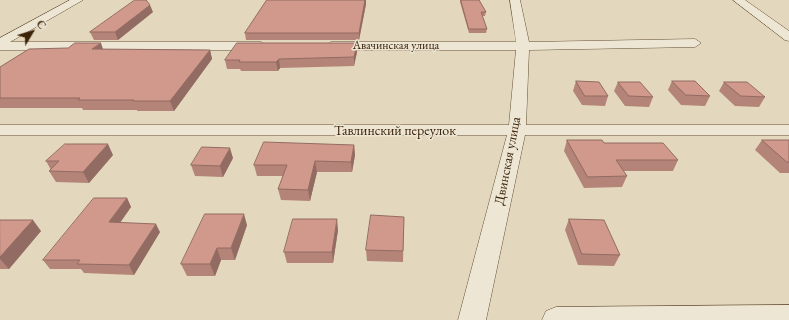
<!DOCTYPE html>
<meta charset="utf-8">
<style>
body{margin:0}
#map{position:relative;width:789px;height:320px;overflow:hidden;background:#e3d8be;font-family:"EB Garamond",serif}
canvas{display:block}
.north{position:absolute;left:12px;top:12px;width:40px;height:40px;-webkit-text-stroke:3px #ede6d5;paint-order:stroke;rotate:52deg;font-size:11px;font-weight:700;line-height:16px;text-align:center;color:#3c2207}
.north::after{content:'';display:block;margin:auto;width:14px;height:18px;background:#3c2207;clip-path:polygon(50% 0,100% 100%,50% 72%,0 100%)}
</style>
<div id="map">
<canvas width="789" height="320"></canvas>
<div class="north">С</div>
</div>
<script>
const ctx = document.querySelector('canvas').getContext('2d');
ctx.lineJoin = 'round';
function stroke(path, color, width, dash) { ctx.strokeStyle = color; ctx.lineWidth = width; ctx.lineCap = dash ? 'butt' : 'round'; ctx.setLineDash(dash || []); ctx.stroke(path); }
function paint(path, color) { ctx.fillStyle = color; ctx.fill(path, 'evenodd'); }
function write(font, color, halo, rows, align = 'center') {
  ctx.font = font + ' "EB Garamond",serif'; ctx.lineWidth = 3; ctx.setLineDash([]); ctx.textBaseline = 'middle'; ctx.strokeStyle = halo; ctx.fillStyle = color; for (const [text, x, y, turn = 0] of rows) {
    ctx.save(); ctx.translate(x, y); ctx.rotate((+turn || 0) * Math.PI / 180); ctx.textAlign = isNaN(turn) ? turn : align; if (halo) ctx.strokeText(text, 0, 0); ctx.fillText(text, 0, 0); ctx.restore();
  }
}
const street = new Path2D(`
 M70,0H83L10,42H261L267,46L261,50H0V38Z
 M510,0H520L529,42L695,39L701,43L695,47L529,50L526,125H789V135H525L486,320H458L507,135H0V125H509L516,50H331L325,46L331,42H516Z
 M733,0H745L789,31V41L785,40Z
 M789,305V320H542L546,311L556,307Z`);
stroke(street, '#665035', 1);
paint(street, '#ede6d5');
paint(new Path2D(`
 M267,0H366V4L359,40H246L245,33Z
 M460,0H479L486,12L485,16H482L487,29L486,33H469L460,2Z
 M153,12L118,40H94L90,32Z
 M104,49L210,50L212,59L174,111H137V110H83L82,108H0V67Z
 M357,52L354,66L280,68L278,71H241L240,69H227L225,60Z
 M576,81L608,96L605,106L582,105L573,91Z
 M672,81L710,96L705,106L681,105L668,90Z
 M618,82L653,97L649,107L625,106L614,91Z
 M724,82L765,97L759,107L735,106L719,91Z
 M567,140L604,143L678,160L673,171H623L627,176L622,187L584,188L564,151Z
 M762,140H789V173H780L755,150Z
 M354,145L355,155L352,172H317L310,201L281,200L278,189L283,176H257L254,165Z
 M113,155L89,183L56,182L49,171L51,170L46,161Z
 M233,158L223,177L195,176L191,165Z
 M127,198L131,207L120,223L160,232L134,275L84,273L81,269H50L43,260Z
 M404,217L403,262L367,261L366,250Z
 M569,219L620,255L614,266L578,265L565,230Z
 M0,220L41,231L9,269H0Z
 M247,225L235,260H221L215,276H187L181,264Z
 M338,230L333,263H287L284,252Z`), '#b48478');
paint(new Path2D(`
 M365,0H366V4L359,40V33Z
 M150,5L153,12L118,40L115,32Z
 M101,43L104,52L92,49Z
 M357,43V52L354,66V57Z
 M210,50L212,59L174,111L170,101Z
 M279,59L280,68L278,71L276,62Z
 M108,144L113,155L89,183L83,172Z
 M354,145L355,155L352,172L351,162Z
 M230,148L233,158L223,177L220,166Z
 M315,161L317,172L310,201L308,190Z
 M127,198L131,207L114,231L109,222Z
 M244,214L247,225L235,260L231,248Z
 M337,219L338,230L333,263L332,252Z
 M33,220L41,231L9,269L0,259V257Z
 M156,224L160,232L134,275L129,265Z
 M217,248L221,260L215,276L210,264Z`), '#926b62');
const building = new Path2D(`
 M135,0H146L150,5L115,32H90Z
 M267,0H365L359,33H245Z
 M461,0H479L486,12H481L487,29H469Z
 M75,43H101L92,49L210,50L170,101H133L134,100H78L80,98H0V67L29,49L68,48Z
 M237,43H357L354,57L279,59L276,62H239L240,60H225Z
 M576,81L599,82L608,96H585Z
 M672,81H695L710,96L686,95Z
 M618,82H640L653,97L629,96Z
 M724,82H747L765,97L741,96Z
 M567,140H602L604,143H663L678,160H616L627,176L588,177Z
 M762,140H789V162H787Z
 M264,142L354,145L351,162L315,161L308,190L278,189L287,165H254Z
 M65,144H108L83,172L49,171L59,161H46Z
 M202,147L230,148L220,166L191,165Z
 M94,198H127L109,222L156,224L129,265L77,264L80,260H43Z
 M205,214H244L231,248H217L210,264H181Z
 M371,215L404,217L403,251L366,250Z
 M293,219H337L332,252H284Z
 M569,219L604,220L620,255L582,254Z
 M0,220H33L0,257Z`);
paint(building, '#d1998c');
stroke(building, '#926b62', 1);
write('12px', '#3c2207', '#ede6d5', [
 ["Авачинская улица",396,46]
]);
write('14px', '#3c2207', '#ede6d5', [
 ["Тавлинский переулок",395,131],
 ["Двинская улица",508,161,-79]
]);
</script>
